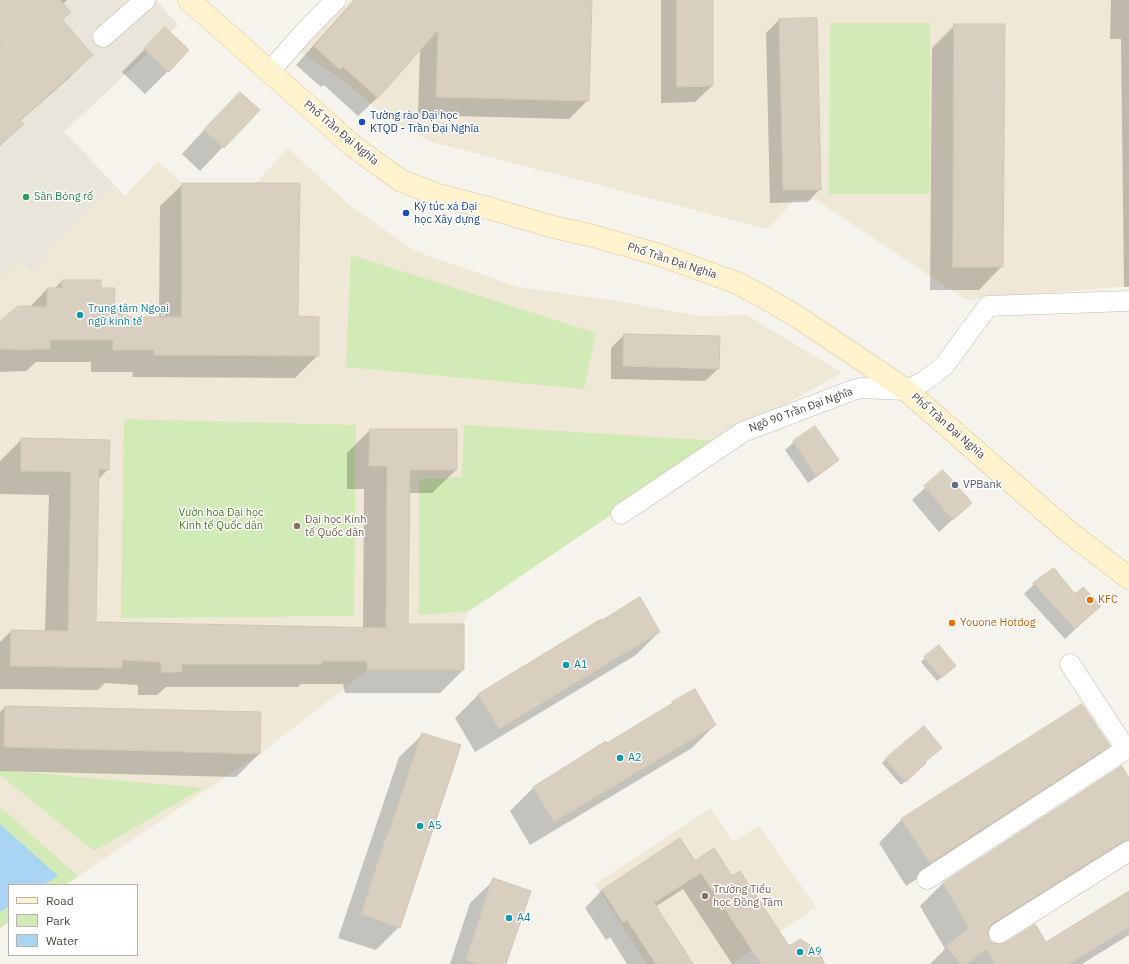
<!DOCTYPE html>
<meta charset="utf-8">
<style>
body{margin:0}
#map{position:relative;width:1129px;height:964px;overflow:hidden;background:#f6f3ec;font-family:"IBM Plex Sans",sans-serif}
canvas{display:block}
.legend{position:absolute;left:8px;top:884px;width:130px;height:72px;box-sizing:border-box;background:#fff;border:1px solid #b7b4b0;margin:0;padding:5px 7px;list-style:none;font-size:12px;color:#4b4439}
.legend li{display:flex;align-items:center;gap:8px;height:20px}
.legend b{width:20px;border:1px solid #b7b4b0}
</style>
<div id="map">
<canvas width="1129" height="964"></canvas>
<ul class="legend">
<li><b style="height:5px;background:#fff3cd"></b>Road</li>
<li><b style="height:11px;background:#d2eab5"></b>Park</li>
<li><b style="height:11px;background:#a9d4f2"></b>Water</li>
</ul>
</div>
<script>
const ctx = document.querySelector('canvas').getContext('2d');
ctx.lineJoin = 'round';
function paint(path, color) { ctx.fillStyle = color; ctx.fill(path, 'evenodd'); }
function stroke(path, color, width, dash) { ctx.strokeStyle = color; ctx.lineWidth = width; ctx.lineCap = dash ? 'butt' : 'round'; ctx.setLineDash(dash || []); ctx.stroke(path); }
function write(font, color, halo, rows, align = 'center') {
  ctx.font = font + ' "IBM Plex Sans",sans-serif'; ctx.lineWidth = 3; ctx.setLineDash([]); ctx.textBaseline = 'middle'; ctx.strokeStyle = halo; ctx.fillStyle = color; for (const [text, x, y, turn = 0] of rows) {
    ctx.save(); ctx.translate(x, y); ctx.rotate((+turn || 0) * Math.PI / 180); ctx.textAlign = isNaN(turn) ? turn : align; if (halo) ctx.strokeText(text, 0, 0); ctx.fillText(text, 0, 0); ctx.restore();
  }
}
paint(new Path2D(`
 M0,0H156L178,25L64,132L114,184L30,272L0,279Z`), '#eae5da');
paint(new Path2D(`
 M350,0H1129V286L966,300L816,200L795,199L768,229L432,142L385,117L347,83L300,52Z
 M288,148L349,205L415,251L518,287L610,300L701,316L747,315L842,373L720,441L469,611L464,624V670H368L260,754L65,885H9V922L0,928V279L16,259L31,271L114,184L125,196L158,161L182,183H256Z
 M711,808L733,842L759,826L816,907L732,964H647L595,884Z`), '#efe8d6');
paint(new Path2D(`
 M830,23H930V194H829Z
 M351,255L596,333L584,389L346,367Z
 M124,419L356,425L354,616L121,618Z
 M464,425L720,441L469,611L419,615V479L462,477Z
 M0,770L203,788L94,851L0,775Z
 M0,807L78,876L65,885H9V922L0,928Z`), '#d2eab5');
paint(new Path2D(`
 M0,824L58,876L43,885H9V906L0,912Z`), '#a9d4f2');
paint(new Path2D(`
 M0,0H67L63,4L69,12L61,20L92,54L69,78L20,121L22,124L0,146Z
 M354,0H591L588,100L569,119L418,115L420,49L377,98L358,116L324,85L321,87L296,65Z
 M641,0H712V86L695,102L661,103V0Z
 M1111,0H1129V287H1124L1121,39H1110Z
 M779,20L820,189L808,202L770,203L766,33Z
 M955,25L1002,266L979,290H930L932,48Z
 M165,29L168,71L145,94L122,72Z
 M258,110L200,171L182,154L217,116Z
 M183,184L297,317L318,355L295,378L132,377L133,372H91V362H36L26,371L0,372V322L29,308L47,289H54L62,281H100V289L113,310L121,316L127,318H159L160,206Z
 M624,335L718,369L705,381L611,379V348Z
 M370,430L456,470L432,493H408L407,625L463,670L440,693H345L343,684H301L298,687H166L157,695H138V685L105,683L98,690L0,689V642L11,631H45L49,495L0,494V461L22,439L108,469L98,480L95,622L363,628L364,489H347V453Z
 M794,442L838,460L829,468L808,483L785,450Z
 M943,471L970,503L939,532L912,500Z
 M1054,569L1075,595L1099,606L1065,639L1024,594L1034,584Z
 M639,599L659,632L636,655L475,752L455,718L478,695Z
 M925,658L951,670L937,681L921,662Z
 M694,690L715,725L692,748L530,845L510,811L533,788L606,743L607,744L668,707L673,703Z
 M5,707L259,754L236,777L0,771V712Z
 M423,734L399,927L376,950L338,938L399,757Z
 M1109,746L1086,769L906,886L879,843L902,819Z
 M886,759L924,762L925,763L901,785L882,763Z
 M1121,767L1129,780V851L1099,864L987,934L988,939L993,944L999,946L1046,944L1129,892V935L1082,964H930L945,949L920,906L943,883Z
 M694,863L732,877L789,948L824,964H732L683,889L655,907L692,964H627L610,937L606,940L585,908L602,890Z
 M494,880L505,964H450L470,903Z`), '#0003');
const building = new Path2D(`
 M0,0H60L71,12L62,19L93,55L20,120L24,124L0,145Z
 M355,0H592L589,101L436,97L438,30L378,98L343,67L340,70L314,46Z
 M677,0H713V86L677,87Z
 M817,18L821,190H783L779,19Z
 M954,24H1005L1003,267H953Z
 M165,27L189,50L169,72L144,49Z
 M240,92L260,110L224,148L204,130Z
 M182,183H300L298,316L319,317V356L154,355V350H113V340H50V349H32V350L0,349V321L18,306L47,307V288H62V280H101V288H115L114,309H122V315H128V317H181Z
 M624,334L720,336L719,369L623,366Z
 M815,426L839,460L816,476L793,441Z
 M370,429H457V470H410L408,624H464V670H368L366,661H322V664H182V672H161V662L122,660V668L10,666L11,630L68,631L71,472L21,471V438L110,440L109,470L99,469L96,622L386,628L387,466H369Z
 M943,470L972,503L953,520L924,486Z
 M1054,568L1075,594L1083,587L1101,606L1075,629L1033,583Z
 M640,597L660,632L499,729L478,694L601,619L602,620Z
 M939,645L956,666L941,678L924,657Z
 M695,689L716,725L554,822L533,787L606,741L607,743L673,703L672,702Z
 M1082,704L1110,746L930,863L901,819Z
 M5,706L261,712L260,754L4,747Z
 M924,726L942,748L925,762L926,763L906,782L885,759Z
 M422,733L461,745L400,928L361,914L387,834H388Z
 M1122,766L1129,778V840L1123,841L993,923L989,927L988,933L989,939L993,943L1000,944L1005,943L1035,924L1046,942L1129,891V927L1069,964H995L986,949L967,964H961L946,946L969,928L943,883Z
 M680,838L695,861L714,848L732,876L740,871L789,946L800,939L817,949L825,964H761L701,873L654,903L693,964H656L627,920L623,923L602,890Z
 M493,878L531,891L506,964H478L466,960Z`);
paint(building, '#d8cfc1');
stroke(building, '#d3c7b4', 1);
const street = new Path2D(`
 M103,37L145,0
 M270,71L308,28L336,0
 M621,514L743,432L853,390L862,388L906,390L923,382L944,366L988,306L1129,301
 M927,879L1126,749L1070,664
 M999,933L1129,851`);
const secondary = new Path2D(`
 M189,0L352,145L376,163L402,181L438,195L485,207L550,226L593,236L660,255L737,283L767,299L801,319L906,390L1070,533L1129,578`);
stroke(street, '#c2bbae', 21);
stroke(secondary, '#d6c79b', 23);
stroke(street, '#fff', 20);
stroke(secondary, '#fff3cd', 22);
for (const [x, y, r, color] of [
 [362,122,4,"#1a4fb4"],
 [26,197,4,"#2e9e5b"],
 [406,213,4,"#1a4fb4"],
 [80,315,4,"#0f9aa8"],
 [955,485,4,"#5c6f8a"],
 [297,526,4,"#8d6e63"],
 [1090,600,4,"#e8710a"],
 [952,623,4,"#e8710a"],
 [566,665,4,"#0f9aa8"],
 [620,758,4,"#0f9aa8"],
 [420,826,4,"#0f9aa8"],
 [705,896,4,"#8d6e63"],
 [509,918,4,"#0f9aa8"],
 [800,952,4,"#0f9aa8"]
]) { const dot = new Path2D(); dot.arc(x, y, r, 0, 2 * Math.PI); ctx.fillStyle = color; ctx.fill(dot); stroke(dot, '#fff', 1.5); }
write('11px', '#164399', '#fff', [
 ["Tường rào Đại học",370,116],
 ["KTQD - Trần Đại Nghĩa",370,129],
 ["Ký túc xá Đại",414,207],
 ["học Xây dựng",414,220]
], 'left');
write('11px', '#4b4439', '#fff', [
 ["Phố Trần Đại Nghĩa",341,133,40],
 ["Phố Trần Đại Nghĩa",672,261,18],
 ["Ngõ 90 Trần Đại Nghĩa",801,410,-20],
 ["Phố Trần Đại Nghĩa",948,426,41]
]);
write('11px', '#27864d', '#fff', [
 ["Sân Bóng rổ",34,197]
], 'left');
write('11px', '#0d838f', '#fff', [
 ["Trung tâm Ngoại",88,309],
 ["ngữ kinh tế",88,322],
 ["A1",574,665],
 ["A2",628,758],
 ["A5",428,826],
 ["A4",517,918],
 ["A9",808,952]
], 'left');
write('11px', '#4e5e75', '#fff', [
 ["VPBank",963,485]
], 'left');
write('11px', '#4a7f2a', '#fff', [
 ["Vườn hoa Đại học",221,513],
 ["Kinh tế Quốc dân",221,526]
]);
write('11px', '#785e54', '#fff', [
 ["Đại học Kinh",305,520],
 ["tế Quốc dân",305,533],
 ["Trường Tiểu",713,890],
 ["học Đồng Tâm",713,903]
], 'left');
write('11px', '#c56008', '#fff', [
 ["KFC",1098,600],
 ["Youone Hotdog",960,623]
], 'left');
</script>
